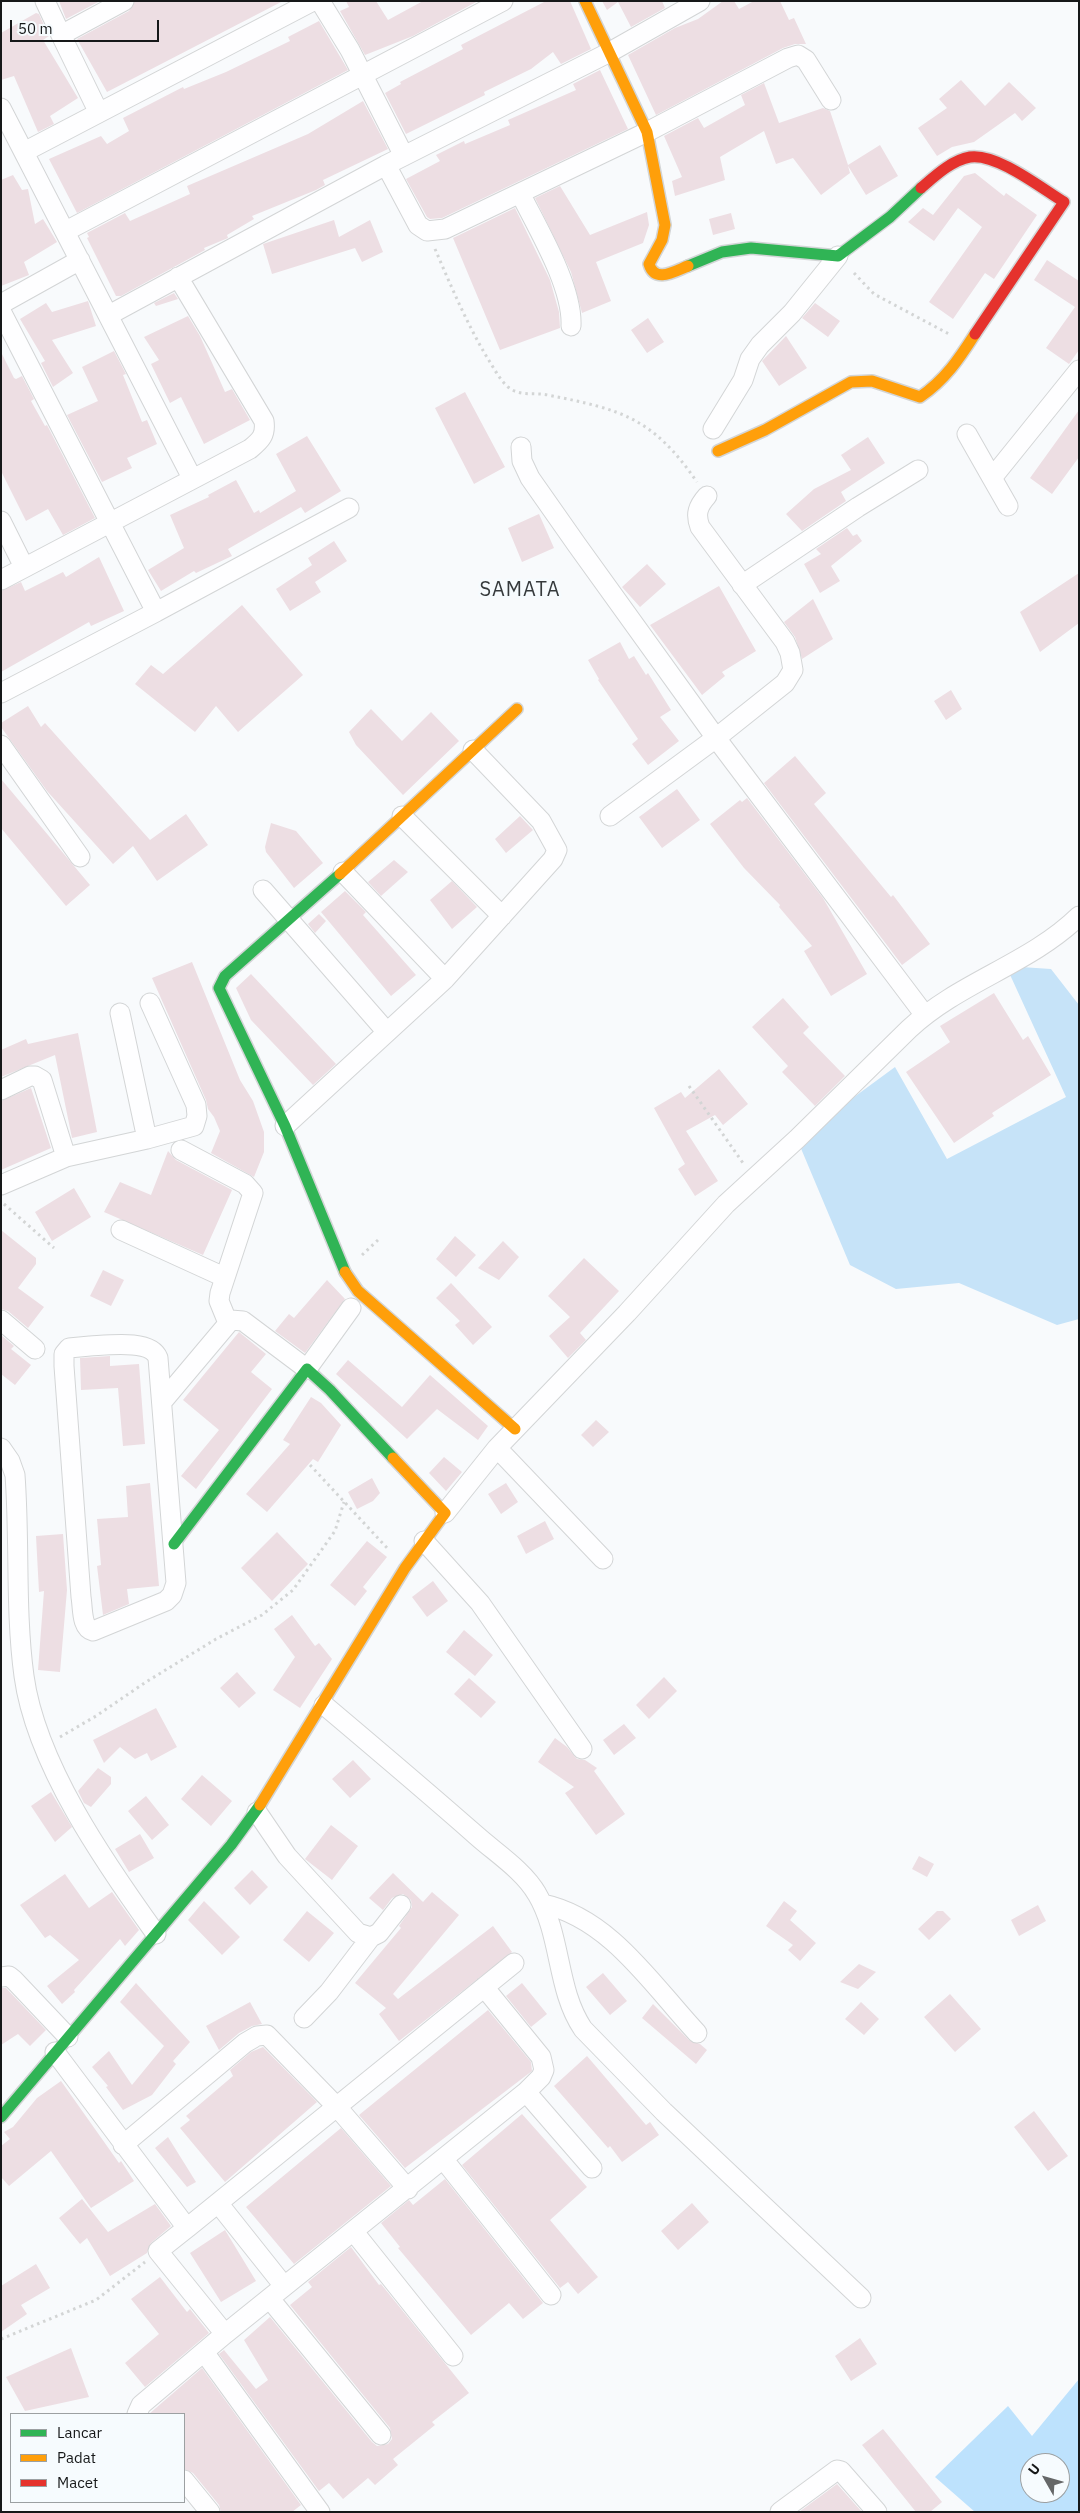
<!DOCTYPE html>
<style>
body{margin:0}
#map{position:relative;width:1080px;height:2513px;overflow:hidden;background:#f8fafc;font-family:"IBM Plex Sans",sans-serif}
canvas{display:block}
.frame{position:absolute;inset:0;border:2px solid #161819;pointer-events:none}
.legend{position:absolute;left:10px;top:2413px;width:175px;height:90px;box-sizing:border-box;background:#f6fbfe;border:1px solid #9ca0a2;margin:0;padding:6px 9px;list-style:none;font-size:15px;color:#161819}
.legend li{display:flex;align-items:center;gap:10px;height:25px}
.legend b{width:25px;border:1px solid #9ca0a2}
.north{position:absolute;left:1020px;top:2453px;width:50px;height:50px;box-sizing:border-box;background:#f6fbfe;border:1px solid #9ca0a2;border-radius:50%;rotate:308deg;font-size:14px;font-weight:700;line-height:20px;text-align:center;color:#161819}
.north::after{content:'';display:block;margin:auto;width:18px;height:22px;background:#656768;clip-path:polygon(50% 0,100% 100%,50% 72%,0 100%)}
.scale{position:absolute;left:10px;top:20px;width:149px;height:22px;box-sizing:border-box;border:2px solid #161819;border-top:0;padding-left:6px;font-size:15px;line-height:18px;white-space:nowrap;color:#161819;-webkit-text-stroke:4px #f6fbfe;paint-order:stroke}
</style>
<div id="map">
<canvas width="1080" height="2513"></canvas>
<div class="frame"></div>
<ul class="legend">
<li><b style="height:6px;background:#30b455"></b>Lancar</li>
<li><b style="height:6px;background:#ff9f0a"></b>Padat</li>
<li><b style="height:6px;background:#e5322d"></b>Macet</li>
</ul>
<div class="north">U</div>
<div class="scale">50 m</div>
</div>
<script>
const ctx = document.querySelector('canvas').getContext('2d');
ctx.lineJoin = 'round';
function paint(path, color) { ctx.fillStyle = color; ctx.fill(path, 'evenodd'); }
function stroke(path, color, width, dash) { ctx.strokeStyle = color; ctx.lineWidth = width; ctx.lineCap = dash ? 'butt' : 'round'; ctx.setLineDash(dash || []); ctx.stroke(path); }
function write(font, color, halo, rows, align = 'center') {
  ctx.font = font + ' "IBM Plex Sans",sans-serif'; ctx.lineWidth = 5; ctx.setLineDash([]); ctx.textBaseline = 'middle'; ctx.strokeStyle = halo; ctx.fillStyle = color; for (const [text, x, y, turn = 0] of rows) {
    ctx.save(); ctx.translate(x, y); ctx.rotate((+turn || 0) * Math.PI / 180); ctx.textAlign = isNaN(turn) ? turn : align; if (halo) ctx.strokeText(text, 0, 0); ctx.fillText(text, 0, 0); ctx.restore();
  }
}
paint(new Path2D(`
 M1079,2379V2512H975L935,2477L1008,2406L1032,2436ZM1030,2463H1060V2493H1030Z`), '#bde2fd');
paint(new Path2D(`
 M1006,966L1051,969L1079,1005V1319L1057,1325L959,1283L896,1289L850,1265L797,1139L895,1067L947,1159L1066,1097Z`), '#c6e3f8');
paint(new Path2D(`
 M59,1H100L66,19Z
 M135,1H283L107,92L77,39L129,11Z
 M346,1H376L388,20L423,1H478L413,36L365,55L340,11L349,7Z
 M546,1H570L591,49L561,64L553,52L531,69L484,92L485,95L406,134L385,93L401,84L400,82L463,49L461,45Z
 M602,1H662L665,8L631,27L618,2L607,10Z
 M723,1H734L739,9L754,1H780L789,20L794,18L806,44H795L783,48L656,115L628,55L675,28L698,19Z
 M36,13L39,14L49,36L43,40L78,98L50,116L54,124L38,132L14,76L1,80V33Z
 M319,21L348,70L77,213L49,159L101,136L107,144L129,131L123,118L183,87L184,89L226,72L290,41L288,37Z
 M600,70L628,129L442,218L430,219L427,217L406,179L440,161L436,155L464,141L465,144L510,125L508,120L576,90L573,84Z
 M961,80L985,106L1009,82L1036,108L1022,121L1015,113L974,142L952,147L937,156L918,128L947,108L939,99Z
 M764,83L779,123L823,108L830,111L848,165L880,145L898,176L866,195L848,166L850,173L821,195L793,158L776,164L764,131L720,157L725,180L675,196L672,181L682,177L664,136L698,118L704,128L745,105L741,95Z
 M363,101L388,149L323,180L325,185L316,190L252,216L254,219L227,235L228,238L204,248L205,250L121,296H116L87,238L89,237L87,233L125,213L130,221L190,194L187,186L308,134Z
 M975,173L1004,196L1006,193L1037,215L994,279L985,273L953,319L929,302L982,227L958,208L934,241L908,222L923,208L933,215L964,176Z
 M13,175L22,190L28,189L35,224L43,219L57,242L24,262L29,275L1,286V180Z
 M560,186L590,235L647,212L649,225L643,243L596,262L611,301L582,313L571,272L535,198Z
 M515,208L550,280L559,312L560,328L500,350L453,238Z
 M731,213L735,229L713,235L709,219Z
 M334,220L339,237L370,220L383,252L362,262L355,248L272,274L263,244Z
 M1047,260L1079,281V350L1069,364L1046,348L1075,307L1034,280Z
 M174,293L178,299L156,306L154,303Z
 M88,301L96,326L52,340L73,373L53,387L41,363L45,361L20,319L46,303L52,312Z
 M815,303L840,321L828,337L802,318Z
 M188,316L200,336L225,392L232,389L250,420L204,444L181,397L170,403L151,364L159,360L144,337Z
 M648,318L664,342L647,353L631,330Z
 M786,336L807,368L779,386L762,361Z
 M114,351L126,374L123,375L142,422L147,420L157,444L127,458L132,468L102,482L67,415L98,401L82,367Z
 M1,352L14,378L16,379L22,376L34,399L31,401L45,426L47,425L95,518L63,535L48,509L26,521L1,471Z
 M465,392L505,467L474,484L435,408Z
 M1079,410V457L1052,494L1030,478Z
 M307,436L341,491L305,513L301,507L228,549L232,556L196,573L194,571L161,591L148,570L184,548L170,515L209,497L208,495L236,480L254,513L259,510L260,513L296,491L276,454Z
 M868,437L885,463L841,492L846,501L802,531L786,514L814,489L851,470L841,455Z
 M539,514L554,548L522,562L508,528Z
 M847,528L853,536L857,534L862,541L831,566L840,581L820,593L804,564L821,554L816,549Z
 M334,541L347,561L315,582L321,592L290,611L276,589L312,565L308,558Z
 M99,557L124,611L91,626L89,622L1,672V591L21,582L25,591L63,572L66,577Z
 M647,564L666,584L640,607L622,587Z
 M1079,573V623L1040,652L1020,612Z
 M719,586L756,651L722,672L725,676L702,695L650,625Z
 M813,599L833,639L802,659L795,637L784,622Z
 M242,605L303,675L238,732L216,706L195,732L135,684L151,665L163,674Z
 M620,642L629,659L634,656L646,675L648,673L671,710L660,717L679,741L648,765L632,744L638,739L598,680L599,679L588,660Z
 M951,690L962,709L946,720L934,701Z
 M28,706L41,727L45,723L150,840L186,814L208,845L157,881L133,846L113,864L47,791L1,727V723Z
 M371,709L402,741L431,712L459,741L403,795L356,745L349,732Z
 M795,756L826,793L814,804L891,897L893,895L930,944L902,965L764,783Z
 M1,779L90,885L66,906L1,828Z
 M677,789L700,820L662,848L639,817Z
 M747,798L823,898L867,974L831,996L804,951L812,946L779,907L780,905L744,868L710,824L740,800L742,802Z
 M520,816L533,830L506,853L495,839Z
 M271,823L296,831L323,863L294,888L266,852L265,847Z
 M394,860L408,872L381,896L368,882Z
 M452,881L477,907L452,929L430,900Z
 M345,891L366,912L363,915L416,975L391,996L321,912Z
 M319,914L326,921L315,933L308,924Z
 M192,962L240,1080L253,1101L264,1132V1152L254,1177L211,1153L220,1131L214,1117L208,1109L206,1100L152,978Z
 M251,974L336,1064L313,1085L251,1020L236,988Z
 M994,993L1023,1040L1028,1036L1051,1075L992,1113L994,1116L954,1143L906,1072L950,1042L940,1026Z
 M783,998L809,1027L803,1033L845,1076L815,1106L782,1072L788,1066L752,1027Z
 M78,1033L97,1132L72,1138L55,1055L1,1077V1050L26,1039L28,1044Z
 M719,1069L748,1104L723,1125L715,1115L686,1131L718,1181L695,1196L678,1169L685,1164L654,1108L681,1092L685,1098Z
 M31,1088L51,1148L1,1170V1101Z
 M168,1151L176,1160L232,1190L203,1255L104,1212L120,1182L151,1195Z
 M74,1188L91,1217L52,1241L35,1212Z
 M1,1230L36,1258V1264L18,1288L44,1307L28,1328L8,1311L1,1309Z
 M455,1236L476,1255L456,1277L436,1259Z
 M503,1241L519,1257L499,1280L478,1268Z
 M584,1258L619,1291L580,1333L586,1340L568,1358L549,1336L570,1317L548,1296Z
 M103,1270L124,1280L111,1306L90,1296Z
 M327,1280L345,1299L305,1353L275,1331L289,1314L294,1318Z
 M451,1283L492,1327L473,1345L455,1325L460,1321L436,1298Z
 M239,1332L266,1354L251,1372L272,1389L196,1489L181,1476L219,1430L183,1400Z
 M1,1335L14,1346L11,1349L31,1365L15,1385L1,1374Z
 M110,1356V1366L139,1364L145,1444L123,1446L118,1388L81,1390L80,1358Z
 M348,1360L402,1407L430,1375L488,1426L478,1440L437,1409L407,1439L336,1374Z
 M311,1397L321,1403L341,1425L318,1462L313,1459L267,1512L246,1494L290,1444L283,1440Z
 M596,1420L609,1432L593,1447L581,1435Z
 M444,1457L462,1472L446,1491L429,1473Z
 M372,1478L380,1493L373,1501L357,1509L348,1492Z
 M150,1483L159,1586L127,1589L129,1604L103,1615L97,1566L101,1565L97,1519L128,1517L126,1486Z
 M506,1483L518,1502L501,1514L488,1494Z
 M545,1521L554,1539L526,1554L517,1536Z
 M277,1532L308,1564L272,1601L241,1568Z
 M63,1534L67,1590L60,1672L38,1670L44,1591L39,1592L36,1536Z
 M367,1541L387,1557L363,1587L367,1591L355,1606L330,1585Z
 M433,1581L448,1601L427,1617L412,1597Z
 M292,1615L315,1646L319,1643L332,1659L300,1708L273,1690L295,1657L274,1629Z
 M464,1630L493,1655L475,1676L446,1652Z
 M237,1672L256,1693L239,1708L220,1688Z
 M664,1677L677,1691L649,1719L636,1705Z
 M469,1678L496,1702L481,1718L454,1694Z
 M156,1708L177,1747L151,1761L147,1753L135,1759L120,1747L104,1763L93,1740Z
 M624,1724L636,1738L614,1755L603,1740Z
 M555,1738L567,1747L577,1759L585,1760L597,1768L594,1771L625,1814L596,1835L565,1793L574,1787L538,1762Z
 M353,1760L371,1779L350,1798L332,1779Z
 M98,1768L111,1777V1784L91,1807L84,1803L78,1791Z
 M202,1775L232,1801L211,1826L181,1799Z
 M51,1792L72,1827L55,1842L31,1806Z
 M146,1796L169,1825L152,1840L128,1811Z
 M331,1825L358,1846L332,1880L305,1859Z
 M140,1834L154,1858L129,1872L115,1849Z
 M919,1856L934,1864L927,1877L912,1869Z
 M252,1870L268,1887L250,1905L234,1888Z
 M393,1873L423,1902L432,1892L459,1915L393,1994L398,1999L493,1926L512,1952L399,2041L379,2014L386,2008L355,1983L401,1928L399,1926L412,1907L411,1900L403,1894L392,1898L383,1910L369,1898Z
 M65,1874L89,1908L112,1892L139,1930L125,1946L120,1939L74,1990L75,1992L62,2004L47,1986L79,1960L50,1935L45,1938L20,1905Z
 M204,1901L240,1937L222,1955L188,1920Z
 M784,1901L797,1911L790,1920L816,1943L800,1961L788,1950L793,1945L766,1926Z
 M1038,1905L1046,1921L1019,1936L1011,1920Z
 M307,1911L334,1933L309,1962L283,1940Z
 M937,1911H943L951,1919L929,1940L918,1929Z
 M859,1964L876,1972L858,1989L840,1982Z
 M603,1973L627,2001L610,2015L586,1987Z
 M136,1983L190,2042L173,2061L176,2064L152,2095L123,2110L106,2087L108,2086L92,2067L109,2051L132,2085L164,2046L120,2002Z
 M522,1983L547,2014L531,2027L506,1996Z
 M1,1988H6L46,2030L30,2046L18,2034L1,2045Z
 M950,1994L981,2029L955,2052L924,2017Z
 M250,2002L262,2024L252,2026L239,2033L219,2050L206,2026Z
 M861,2002L879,2019L864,2035L845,2019Z
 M653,2004L689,2040L700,2044L707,2050L696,2064L642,2018Z
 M488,2010L531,2062L532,2071L405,2168L359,2115Z
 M263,2047L317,2102L225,2182L180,2128L190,2120L186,2116L233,2076L230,2070L251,2052Z
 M587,2056L646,2125L650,2122L659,2135L622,2162L610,2146L608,2148L554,2086Z
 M61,2081L119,2163L121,2161L134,2181L91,2208L51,2151L9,2186L1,2177V2146L10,2139L4,2132L13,2127L37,2098Z
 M1034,2111L1068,2156L1048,2171L1014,2127Z
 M522,2114L587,2187L550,2220L598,2277L578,2294L568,2282L560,2288L462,2165Z
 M341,2128L391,2186L294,2264L246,2207Z
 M168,2137L196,2182L187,2187L155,2148Z
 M445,2179L543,2303L523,2319L509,2303L471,2335L398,2248L400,2247L381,2223L409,2200L413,2205Z
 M82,2199L108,2232L155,2204L171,2226L151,2243L147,2253L110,2276L87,2238L80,2244L59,2218Z
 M692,2203L709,2222L678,2250L661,2231Z
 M225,2230L256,2281L221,2302L190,2253Z
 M351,2247L379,2285L381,2284L469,2393L432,2422L435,2425L393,2459L398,2465L375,2485L368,2478L343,2499L329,2483L319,2491L219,2354L224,2350L256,2389L268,2380L244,2340L270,2317L372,2442L377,2446L388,2444L392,2439L390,2428L290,2305L312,2287L308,2282Z
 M36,2264L50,2288L21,2305L27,2314L1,2332V2286Z
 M160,2277L187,2312L190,2309L209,2333L145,2387L125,2363L159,2334L131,2299Z
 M860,2338L877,2364L851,2381L835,2356Z
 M71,2348L89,2397L25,2411L6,2377Z
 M202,2368L301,2505L292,2512H221L219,2505L193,2473L184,2469V2414H149Z
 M883,2429L942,2502L930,2512H916L862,2445Z
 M837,2484L862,2512H799Z`), '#eddee3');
const street = new Path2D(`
 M45,1L61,35
 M320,1L350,50L404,156
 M1,108L192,478
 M98,111L61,35L124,1
 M24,152L313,1
 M386,165L418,225L427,231L445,229L647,132L788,58L798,55L806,60L831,100
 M520,193C538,229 573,287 571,326
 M66,231L503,1
 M1,304L80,260
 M1,311L156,612L1,693
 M109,315L386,165L610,52L700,1
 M713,429L743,380L750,359L760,345L792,313L838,256
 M967,434L992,478
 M521,447L522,461L530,478L577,545L716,738L924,1014
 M1008,506L992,478L1079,370
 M1,521L24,567
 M1,580L250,449C261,440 266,435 264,421L178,277
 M742,585L858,507L918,470
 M156,612L349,508
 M1,745L80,857
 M402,816L502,916
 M610,816L716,738L785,683L793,670L790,653L785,642L700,527C695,514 698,506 707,496
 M343,872L445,979
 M263,890L386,1031
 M1,1090L30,1076H35L42,1080L66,1157
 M285,1126L445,979L553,859L557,850L541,821L473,750
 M147,1139L194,1126L197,1116L196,1105L150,1003
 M181,1150L245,1184L253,1193L220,1293L219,1301L228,1323
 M1,1185L66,1157L147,1139L120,1013
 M121,1230L224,1277
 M1,1320L35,1349
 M90,1346C108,1345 151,1339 158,1358L176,1583L172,1595L166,1601L93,1631C81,1628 83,1608 81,1597L64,1366V1354L69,1348Z
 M162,1402L231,1320L243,1321L307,1369L351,1308
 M1,1448L10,1461L15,1475C20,1542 15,1610 24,1676C36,1764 105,1863 156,1934
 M497,1448L603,1559
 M445,1513L497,1448L627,1313L726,1204L797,1139L909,1029C959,982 1030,964 1079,916
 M424,1541L480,1603L582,1749
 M324,1705C375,1748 427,1792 477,1836C496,1853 524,1871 537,1894C562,1936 556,1989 583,2029L664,2112L861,2298
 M257,1812L287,1856L358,1933L371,1937L379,1933L401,1905
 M543,1904C610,1918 653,1986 697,2033
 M1,1977L9,1976L14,1980L68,2037
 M304,2018L329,1992L371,1937
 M55,2052L187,2228L158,2251L225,2334L141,2405L137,2414
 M526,2092L592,2168
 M123,2145L245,2043L257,2036L267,2035L337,2107L408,2189
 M444,2160L551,2295
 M218,2203L284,2286
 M187,2228L514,1963
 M354,2232L453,2356
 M270,2299L381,2435
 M225,2334L526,2092L541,2077L544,2070L541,2057L484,1987
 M204,2352L320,2512
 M184,2480L210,2512
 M780,2512L837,2470L841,2471L877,2512`);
const fast = new Path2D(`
 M688,266L722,252L751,248L838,256L890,217L921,188
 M340,874L225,976L219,988L285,1126L345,1272
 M174,1544L307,1369L330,1390L393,1458
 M1,2117L231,1845L260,1805`);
const slow = new Path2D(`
 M585,1L647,132L665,225L662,240L649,264C655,284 675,271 688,266
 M718,451L765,430L851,382L872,381L920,397C945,380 959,359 975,334
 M340,874L517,709
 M345,1272L358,1291L515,1429
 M260,1805L405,1568L445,1513L393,1458`);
const jam = new Path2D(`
 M921,188C935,176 952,160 970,157C997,153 1041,188 1064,202L975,334`);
stroke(street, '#d3d5d6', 21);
stroke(fast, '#d3d5d6', 14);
stroke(slow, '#d3d5d6', 14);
stroke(jam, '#d3d5d6', 14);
stroke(new Path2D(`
 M435,249C451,286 467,324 488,359C494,368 499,379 508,387C520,397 534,392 548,395C622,410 652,417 697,482
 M854,273L874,294L949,334
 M689,1086L743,1163
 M4,1204L54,1248
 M362,1255L378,1240
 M310,1465L389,1550
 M60,1737L96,1716L146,1682L216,1639L262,1615L293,1590L335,1531L344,1502
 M1,2339L96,2300L145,2262`), '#d3d5d5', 3, [2.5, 4]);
stroke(street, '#fefeff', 19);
stroke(fast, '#30b455', 11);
stroke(slow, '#ff9f0a', 11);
stroke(jam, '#e5322d', 11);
ctx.letterSpacing = '1px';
write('20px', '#363a3c', '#f6fbfe', [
 ["SAMATA",520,590]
]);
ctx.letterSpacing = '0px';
</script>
